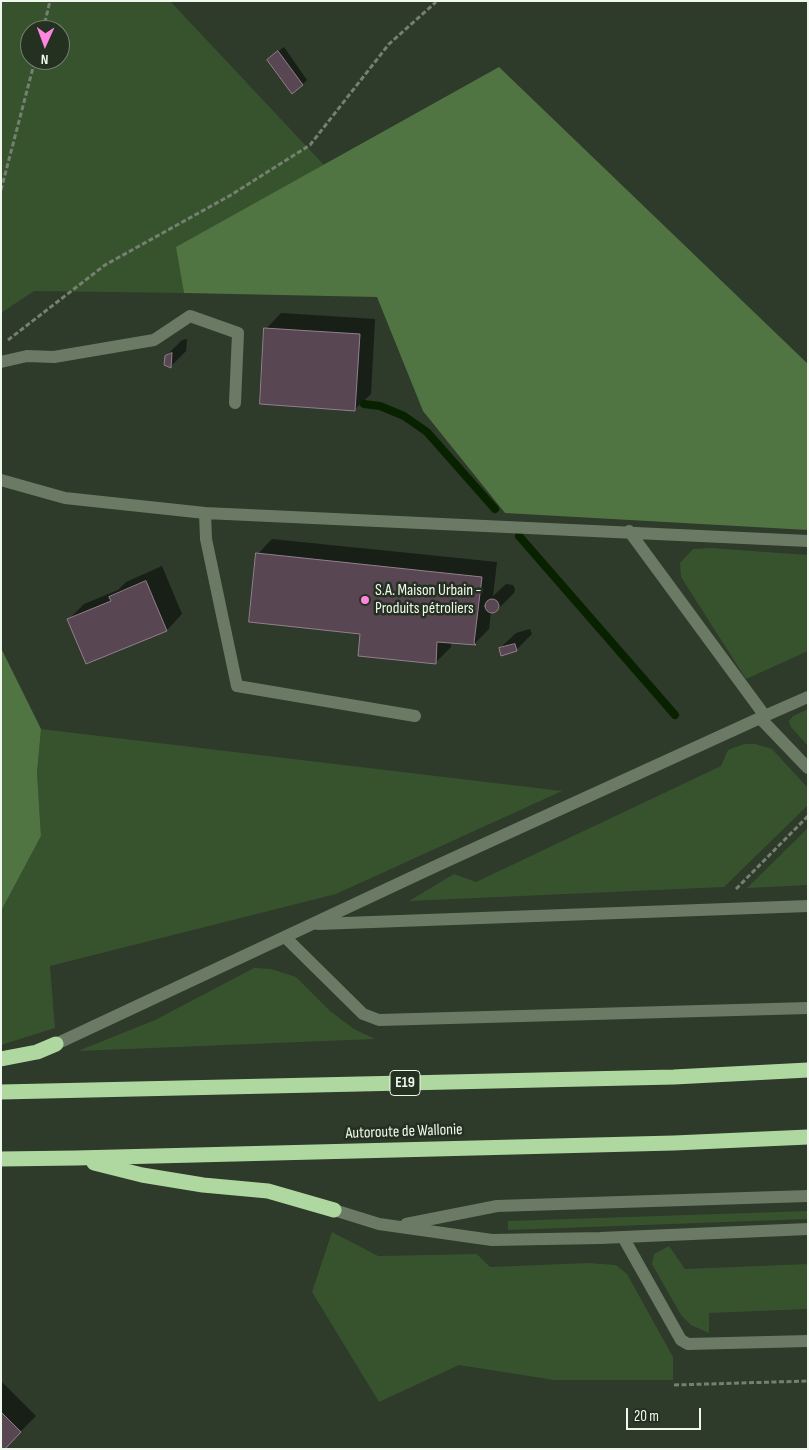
<!DOCTYPE html>
<meta charset="utf-8">
<style>
body{margin:0}
#map{position:relative;width:809px;height:1450px;overflow:hidden;background:#2e3a2a;font-family:"Sofia Sans Condensed",sans-serif}
canvas{display:block}
.frame{position:absolute;inset:0;border:2px solid #f0f8ed;pointer-events:none}
.north{position:absolute;left:20px;top:20px;width:50px;height:50px;box-sizing:border-box;background:#243020;border:1px solid #768072;border-radius:50%;rotate:182deg;font-size:14px;font-weight:700;line-height:20px;text-align:center;color:#f0f8ed}
.north::after{content:'';display:block;margin:auto;width:18px;height:22px;background:#fe86e1;clip-path:polygon(50% 0,100% 100%,50% 72%,0 100%)}
.scale{position:absolute;left:626px;top:1408px;width:75px;height:22px;box-sizing:border-box;border:2px solid #f0f8ed;border-top:0;padding-left:6px;font-size:15px;line-height:18px;white-space:nowrap;color:#f0f8ed;-webkit-text-stroke:4px #243020;paint-order:stroke}
</style>
<div id="map">
<canvas width="809" height="1450"></canvas>
<div class="frame"></div>
<div class="north">N</div>
<div class="scale">20 m</div>
</div>
<script>
const ctx = document.querySelector('canvas').getContext('2d');
ctx.lineJoin = 'round';
function paint(path, color) { ctx.fillStyle = color; ctx.fill(path, 'evenodd'); }
function stroke(path, color, width, dash) { ctx.strokeStyle = color; ctx.lineWidth = width; ctx.lineCap = dash ? 'butt' : 'round'; ctx.setLineDash(dash || []); ctx.stroke(path); }
function write(font, color, halo, rows, align = 'center') {
  ctx.font = font + ' "Sofia Sans Condensed",sans-serif'; ctx.lineWidth = 5; ctx.setLineDash([]); ctx.textBaseline = 'middle'; ctx.strokeStyle = halo; ctx.fillStyle = color; for (const [text, x, y, turn = 0] of rows) {
    ctx.save(); ctx.translate(x, y); ctx.rotate((+turn || 0) * Math.PI / 180); ctx.textAlign = isNaN(turn) ? turn : align; if (halo) ctx.strokeText(text, 0, 0); ctx.fillText(text, 0, 0); ctx.restore();
  }
}
paint(new Path2D(`
 M1,1H170L324,165L177,247L184,293L34,291L1,313ZM30,30H60V60H30Z
 M711,548L808,555V651L746,679L681,577L680,563L693,549Z
 M808,709V746L791,727L789,721L793,716Z
 M41,729L562,791L336,894L50,966L55,1028L1,1045V911L41,836L37,773Z
 M744,744H755L772,749L808,788V805L724,887L409,901L454,874L476,882L721,766L728,750Z
 M808,828V885L747,888Z
 M254,968L271,969L296,977L330,1011L354,1029L375,1039L78,1051L155,1020Z
 M808,1211V1219L508,1230V1221Z
 M332,1232L378,1256L477,1254L490,1267L588,1263L616,1265L627,1274L673,1357V1380H554L459,1365L379,1402L312,1292Z
 M669,1246L685,1269L808,1264V1309L709,1313V1333L691,1325L681,1315L652,1264L654,1254Z`), '#37532d');
paint(new Path2D(`
 M499,67L808,364V530L505,513L423,411L377,297L184,293L176,247Z
 M1,648L41,729L37,773L41,836L1,911Z`), '#507542');
paint(new Path2D(`
 M284,47L307,80L302,85L273,55Z
 M281,313L375,319L371,394L355,409L266,329Z
 M187,339L186,351L171,366L166,356L182,340Z
 M272,539L497,562L493,596L506,584L513,585L515,589L514,593L498,609L491,611L489,629L474,644L451,642V647L436,662L361,632L257,555Z
 M162,566L182,614L167,630L87,663L69,619L84,604L118,590L126,582Z
 M530,629L532,634L516,650L500,648L516,633Z
 M1,1381L36,1416L3,1449H1Z`), '#0007');
stroke(new Path2D(`
 M364,404L380,406L404,416L427,432L495,509
 M519,536L675,715`), '#082200', 8);
const building = new Path2D(`
 M278,51L303,85L292,94L267,60Z
 M264,328L360,334L355,411L260,404Z
 M172,353L171,368L164,365L165,356Z
 M256,553L482,577L474,643L476,645L437,642L436,664L358,656L360,634L249,622Z
 M146,581L167,631L86,664L67,619L111,601L109,597Z
 M485 606a7 7 0 1 1 14 0a7 7 0 1 1-14 0Z
 M515,644L517,651L501,656L499,648Z
 M1,1412L21,1432L5,1449H1Z`);
paint(building, '#594653');
stroke(building, '#937f8d', 1);
stroke(new Path2D(`
 M43,30L50,1
 M1,190L35,60
 M8,340L105,265L231,195L310,145L389,44L436,2
 M736,889L808,816
 M674,1385L808,1381`), '#758071', 3, [5, 2.5]);
stroke(new Path2D(`
 M1,362L27,356L54,357L154,340L190,316L238,333L235,403
 M1,480L65,498L205,513L808,541
 M205,513L206,539L237,686L415,716
 M629,531L765,716
 M760,718L808,697
 M318,924L808,906
 M285,937L363,1014L379,1020L808,1008
 M56,1044L436,866L760,718L808,768
 M334,1210L379,1224L492,1240L600,1238L808,1229
 M406,1224L497,1206L808,1196
 M623,1237L681,1340L688,1344L808,1341`), '#6a7a64', 12);
stroke(new Path2D(`
 M1,1059L37,1052L56,1044
 M1,1092L674,1077L808,1070
 M1,1159L76,1158L674,1143L808,1137
 M94,1163L142,1175L203,1185L268,1191L334,1210`), '#afd8a1', 15);
for (const [x, y, r, color] of [
 [365,600,5,"#fe86e1"]
]) { const dot = new Path2D(); dot.arc(x, y, r, 0, 2 * Math.PI); ctx.fillStyle = color; ctx.fill(dot); stroke(dot, '#243020', 2); }
for (const [x, y, w] of [
 [405,1083,30]
]) { const box = new Path2D(); box.roundRect(x - w / 2, y - 12.5, w, 25, 4); ctx.fillStyle = '#243020'; ctx.fill(box); stroke(box, '#f0f8ed', 1); }
write('bold 15px', '#f0f8ed', null, [
 ["E19",405,1083]
]);
write('16px', '#f0f8ed', '#243020', [
 ["S.A. Maison Urbain -",375,591],
 ["Produits pétroliers",375,609]
], 'left');
write('16px', '#f0f8ed', '#243020', [
 ["Autoroute de Wallonie",404,1132,-2]
]);
</script>
